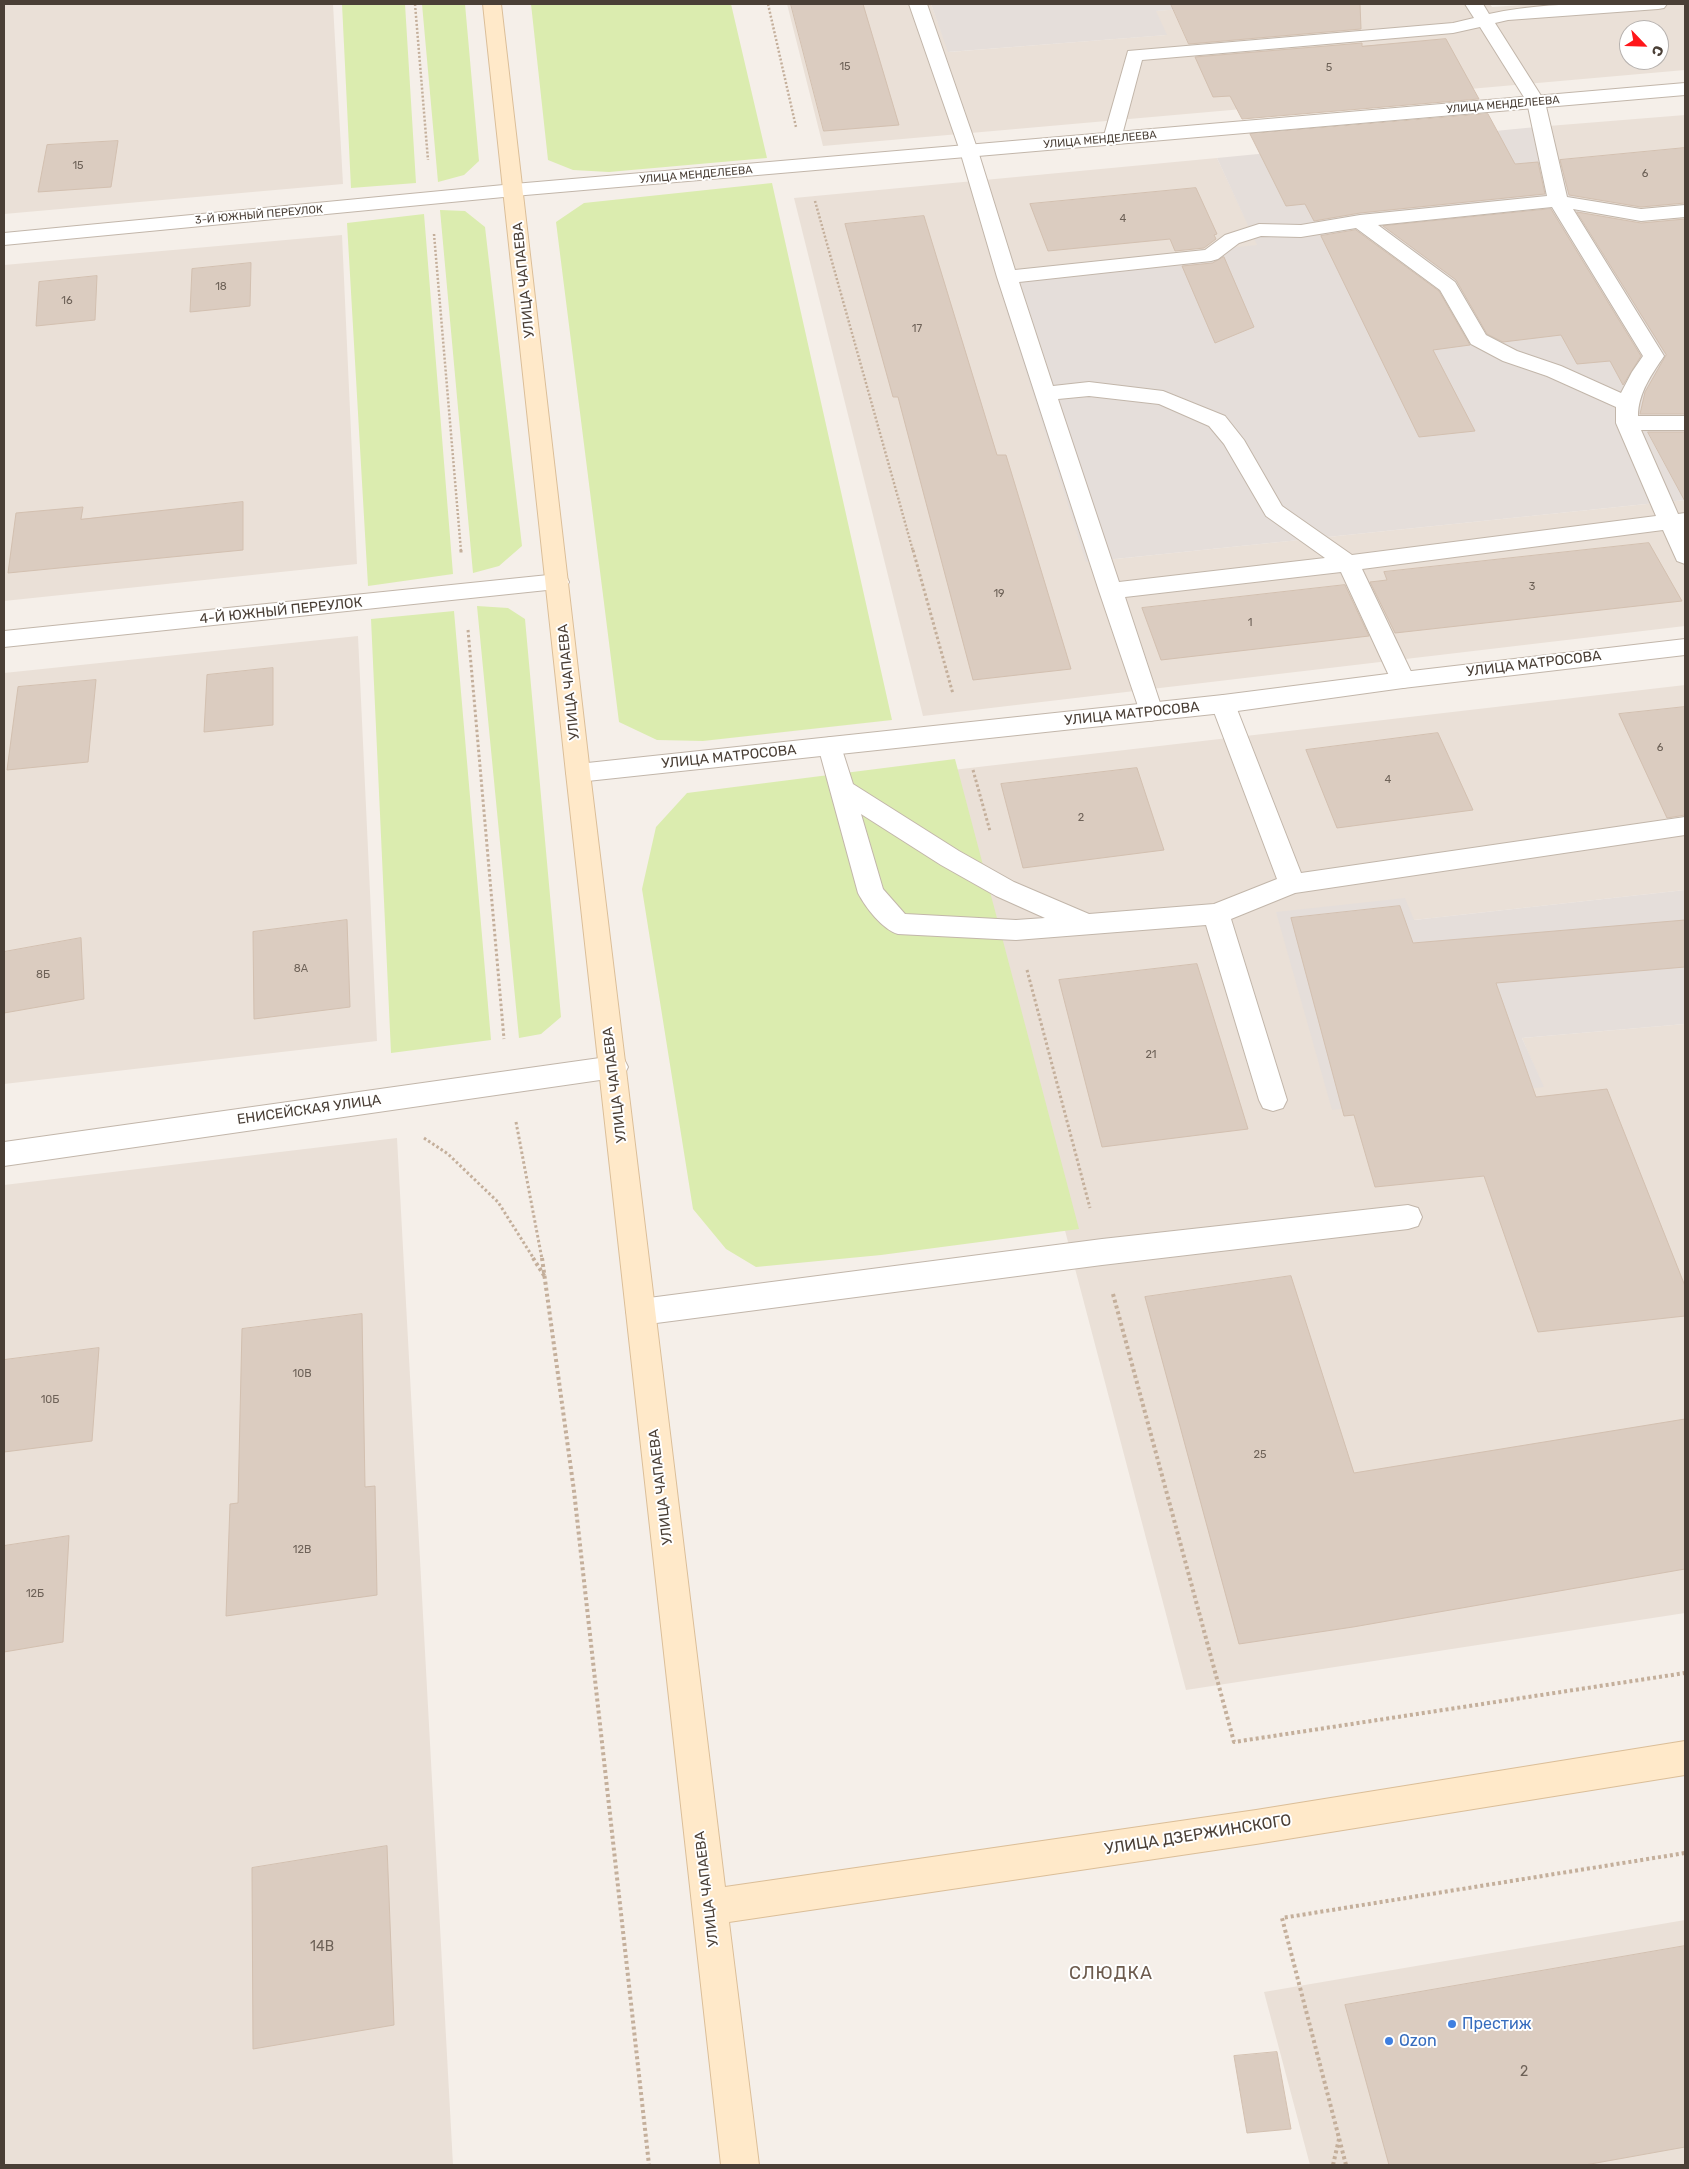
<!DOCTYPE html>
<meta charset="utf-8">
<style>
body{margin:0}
#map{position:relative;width:1689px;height:2169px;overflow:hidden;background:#f5efe9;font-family:Rubik,sans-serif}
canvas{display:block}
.frame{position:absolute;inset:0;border:5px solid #4a3f36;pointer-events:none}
.north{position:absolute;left:1619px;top:20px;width:50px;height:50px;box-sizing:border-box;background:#fff;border:1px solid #b7b2af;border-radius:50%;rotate:114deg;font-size:14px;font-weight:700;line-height:20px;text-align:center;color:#4a3f36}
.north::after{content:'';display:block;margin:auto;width:18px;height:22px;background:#ff161a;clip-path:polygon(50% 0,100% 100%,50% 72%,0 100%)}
</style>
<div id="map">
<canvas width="1689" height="2169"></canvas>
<div class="frame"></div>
<div class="north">С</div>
</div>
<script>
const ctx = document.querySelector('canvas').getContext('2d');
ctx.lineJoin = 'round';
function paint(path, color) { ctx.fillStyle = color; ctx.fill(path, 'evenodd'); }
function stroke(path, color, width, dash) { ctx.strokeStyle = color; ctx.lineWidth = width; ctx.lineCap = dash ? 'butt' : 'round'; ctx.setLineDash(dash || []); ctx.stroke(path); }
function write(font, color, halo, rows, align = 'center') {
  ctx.font = font + ' Rubik,sans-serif'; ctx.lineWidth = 4; ctx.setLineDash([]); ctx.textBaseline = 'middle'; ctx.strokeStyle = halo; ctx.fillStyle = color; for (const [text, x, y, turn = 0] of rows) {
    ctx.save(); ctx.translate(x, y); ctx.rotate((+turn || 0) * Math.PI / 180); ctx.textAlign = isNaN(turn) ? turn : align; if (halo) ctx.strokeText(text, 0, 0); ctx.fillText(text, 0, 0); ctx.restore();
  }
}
paint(new Path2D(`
 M4,4H333L343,184L4,214Z
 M787,4H931L949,52L1166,35L1155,11L1244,4H1490L1492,7L1538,4H1685V70L823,146ZM1629,30H1659V60H1629Z
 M1685,115V229L1599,235L1536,127Z
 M1217,158L1258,245L1086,562L1685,500V626L923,716L794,198Z
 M342,235L357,564L4,601V265Z
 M358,636L377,1041L4,1084V673Z
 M1685,685V890L1414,920L1276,912L1543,1087L1522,1038L1685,1024V1613L1186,1690L944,771Z
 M397,1138L453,2165H4V1185Z
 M1685,1920V2165H1310L1264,1992Z`), '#eae0d7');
paint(new Path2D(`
 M931,4H1244L1156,11L1167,35L948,52Z
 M1536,127L1599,235L1685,229V500L1086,562L995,273L1257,245L1217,158Z
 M1685,890V1024L1522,1038L1544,1087L1332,1110L1276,912L1405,898L1414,920Z`), '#e5deda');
paint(new Path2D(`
 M342,4H405L416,183L351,188Z
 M422,4H465L479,161L464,175L438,182Z
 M531,4H731L767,158L609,172L573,170L548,160Z
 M772,183L892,720L703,741L657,740L619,722L556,222L584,203Z
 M440,210L465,211L485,227L522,546L499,566L473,573Z
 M424,214L453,574L368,586L347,223Z
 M477,606L508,608L525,619L561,1017L541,1034L519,1038Z
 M454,611L491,1040L391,1053L371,619Z
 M955,759L1079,1229L881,1255L756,1267L726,1249L693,1209L642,889L656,827L687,793Z`), '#dbecaf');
const building = new Path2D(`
 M791,4H863L899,125L824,131Z
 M1171,4H1360L1361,29L1189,44Z
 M1446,39L1479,99L1242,119L1230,96L1213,97L1195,57L1362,43V46Z
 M1488,114L1515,164L1538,162L1545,194L1360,213L1314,221L1305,204L1286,206L1250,134Z
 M118,141L111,187L38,192L47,145Z
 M1685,148V203L1641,207L1569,195L1560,160Z
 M1196,188L1217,234L1214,235L1216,239L1204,248L1175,251L1170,239L1048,251L1030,204Z
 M1551,209L1641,356L1623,385L1610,361L1577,364L1561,335L1503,342L1487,334L1456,280L1383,226Z
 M1577,212L1641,223L1685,219V414H1640L1645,392L1666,355Z
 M924,216L997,455H1006L1071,669L973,680L898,397H893L845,224Z
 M1356,230L1439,291L1470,345L1433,350L1475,431L1419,437L1321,236Z
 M1224,257L1254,327L1215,343L1182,266L1212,263Z
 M251,263L250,306L190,312L192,269Z
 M97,276L95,320L36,326L39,282Z
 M1648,432H1685V501Z
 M243,502V550L8,573L16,513L83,507L81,519Z
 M1649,543L1682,601L1395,633L1370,582L1387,580L1384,572Z
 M1345,585L1369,636L1161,660L1142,608Z
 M273,668V725L204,732L207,675Z
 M96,680L88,762L7,770L18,687Z
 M1685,707V815L1667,818L1619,714Z
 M1438,733L1473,810L1337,828L1306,750Z
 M1137,768L1164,850L1023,868L1001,784Z
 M1400,906L1413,943L1685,920V967L1496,983L1536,1097L1607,1089L1685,1286V1316L1538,1332L1484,1176L1375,1187L1354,1115L1344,1116L1291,918Z
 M347,920L350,1007L254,1019L253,932Z
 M81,938L84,999L4,1013V952Z
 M1197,964L1248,1129L1102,1147L1059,980Z
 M1291,1276L1354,1473L1685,1419V1569L1353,1627L1239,1644L1145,1297Z
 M362,1314L365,1487L375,1486L377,1595L226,1616L230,1504L238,1503L242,1329Z
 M99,1348L92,1441L4,1452V1360Z
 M69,1536L63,1642L4,1652V1546Z
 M387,1846L394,2025L253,2049L252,1868Z
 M1685,1946V2147L1585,2165H1389L1345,2005Z
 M1277,2052L1291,2129L1247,2133L1234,2056Z`);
paint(building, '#dbccc0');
stroke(building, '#d3c0b0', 1);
const service = new Path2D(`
 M909,4H927L978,151L1015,270L1205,250L1225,235L1259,224L1301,225L1360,215L1547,196L1527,102L1480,27L1453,33L1142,60L1121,139L1119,143L1112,145L1105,143L1103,139L1128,51L1453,23L1474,18L1465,4H1483L1489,14C1546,1 1608,4 1667,4L1664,8L1658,9L1508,20L1495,23L1545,102L1567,197L1641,209L1685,205V217L1641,221L1573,209L1664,356C1652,374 1638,393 1638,416H1685V430H1641L1678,514L1685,513V564L1677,561L1663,530L1362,569L1415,680L1411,686L1403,688L1395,686L1391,680L1341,572L1125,597L1163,712L1160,718L1151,721L1142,718L1099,591L997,277L960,151ZM1552,207L1643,356L1632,372L1621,393L1561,366L1517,351L1486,335L1455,282L1378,225ZM1356,228L1440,290L1471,344L1503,361L1547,376L1616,407V423L1656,516L1352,555L1282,506L1244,440L1225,416L1163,391L1089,382L1053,386L1019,282L1211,261L1218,259L1239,243L1261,236L1301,237ZM1089,396L1159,404L1209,426L1224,444L1266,516L1325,558L1119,582L1058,399Z
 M1223,695L1231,698L1235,704L1301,873L1685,817V835L1295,893L1231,919L1287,1100L1283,1108L1273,1111L1263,1108L1259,1100L1206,925L1016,940L898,934C882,929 866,908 858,893L818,746L821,740L830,737L839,740L853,784L959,851L1014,882L1089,914L1214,904L1277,879L1211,704L1215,698ZM861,814L941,865L996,896L1045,918L1016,920L905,914L883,889Z
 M1408,1205L1418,1208L1422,1217L1418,1226L1408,1229L1102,1265L641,1325L631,1321L626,1312L631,1303L641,1299L1102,1239Z`);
const minor = new Path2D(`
 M1685,83V95L514,196L4,245V233L514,184Z
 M558,574L566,576L569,582L566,588L4,647V631Z
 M1685,639V655L1403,688L1223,713L578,782L569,779L566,773L569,767L578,764L1223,695L1403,672Z
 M614,1056L624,1059L628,1067L624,1075L614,1078L4,1166V1142Z`);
const secondary = new Path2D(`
 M483,4H501L590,773L725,1887L1256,1810L1685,1741V1775L1256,1844L729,1922L759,2165H721L566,773Z`);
stroke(service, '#c2b6aa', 2);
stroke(minor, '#c2b6aa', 2);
stroke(secondary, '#dbbe98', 2);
stroke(new Path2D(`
 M415,4L428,160
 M768,4L796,127
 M815,201L913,551
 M434,234L461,551`), '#c4af9b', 2.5, [2, 2]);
stroke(new Path2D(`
 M461,550V554
 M913,550L953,694
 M468,630L504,1039
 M973,770L990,831
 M1027,970L1090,1208
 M516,1122L542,1259
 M424,1138L448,1154L498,1202L534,1259`), '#c4af9b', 3, [2.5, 2.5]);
stroke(new Path2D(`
 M533,1258L545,1277
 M542,1258L574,1491L649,2165
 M1113,1294L1234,1742L1685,1673
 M1333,2165L1339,2139
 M1346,2165L1282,1918L1685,1853`), '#c4af9b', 4, [3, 3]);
paint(service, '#fff');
paint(minor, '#fff');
paint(secondary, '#ffe9c9');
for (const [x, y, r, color] of [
 [1452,2024,5,"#3f7fe0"],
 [1389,2041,5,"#3f7fe0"]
]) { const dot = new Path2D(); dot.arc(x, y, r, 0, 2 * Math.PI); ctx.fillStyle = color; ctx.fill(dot); stroke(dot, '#fff', 2); }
write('11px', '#6e6258', null, [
 ["15",845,67],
 ["5",1329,68],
 ["15",78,166],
 ["6",1645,174],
 ["4",1123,219],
 ["18",221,287],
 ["16",67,301],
 ["17",917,329],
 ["3",1532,587],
 ["19",999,594],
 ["1",1250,623],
 ["6",1660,748],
 ["4",1388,780],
 ["2",1081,818],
 ["8А",301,969],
 ["8Б",43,975],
 ["21",1151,1055],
 ["10В",302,1374],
 ["10Б",50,1400],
 ["25",1260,1455],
 ["12В",302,1550],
 ["12Б",35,1594]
]);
write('11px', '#4a3f36', '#fff', [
 ["УЛИЦА МЕНДЕЛЕЕВА",1503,105,-5],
 ["УЛИЦА МЕНДЕЛЕЕВА",1100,140,-5],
 ["УЛИЦА МЕНДЕЛЕЕВА",696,175,-5],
 ["3-Й ЮЖНЫЙ ПЕРЕУЛОК",259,215,-5]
]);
write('14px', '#4a3f36', '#fff', [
 ["УЛИЦА ЧАПАЕВА",524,280,-96],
 ["4-Й ЮЖНЫЙ ПЕРЕУЛОК",281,611,-6],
 ["УЛИЦА МАТРОСОВА",1534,664,-7],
 ["УЛИЦА ЧАПАЕВА",569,682,-96],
 ["УЛИЦА МАТРОСОВА",1132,714,-6],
 ["УЛИЦА МАТРОСОВА",729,757,-6],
 ["УЛИЦА ЧАПАЕВА",615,1085,-97],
 ["ЕНИСЕЙСКАЯ УЛИЦА",309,1110,-8],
 ["УЛИЦА ЧАПАЕВА",661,1487,-97],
 ["УЛИЦА ЧАПАЕВА",707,1889,-97]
]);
write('14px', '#6e6258', null, [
 ["14В",322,1947],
 ["2",1524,2072]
]);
write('16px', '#4a3f36', '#fff', [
 ["УЛИЦА ДЗЕРЖИНСКОГО",1198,1835,-9]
]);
write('16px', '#366cbe', '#fff', [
 ["Престиж",1462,2024],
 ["Ozon",1399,2041]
], 'left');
ctx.letterSpacing = '1px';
write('18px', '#6d5b4d', '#fff', [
 ["СЛЮДКА",1111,1974]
]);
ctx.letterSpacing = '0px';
</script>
